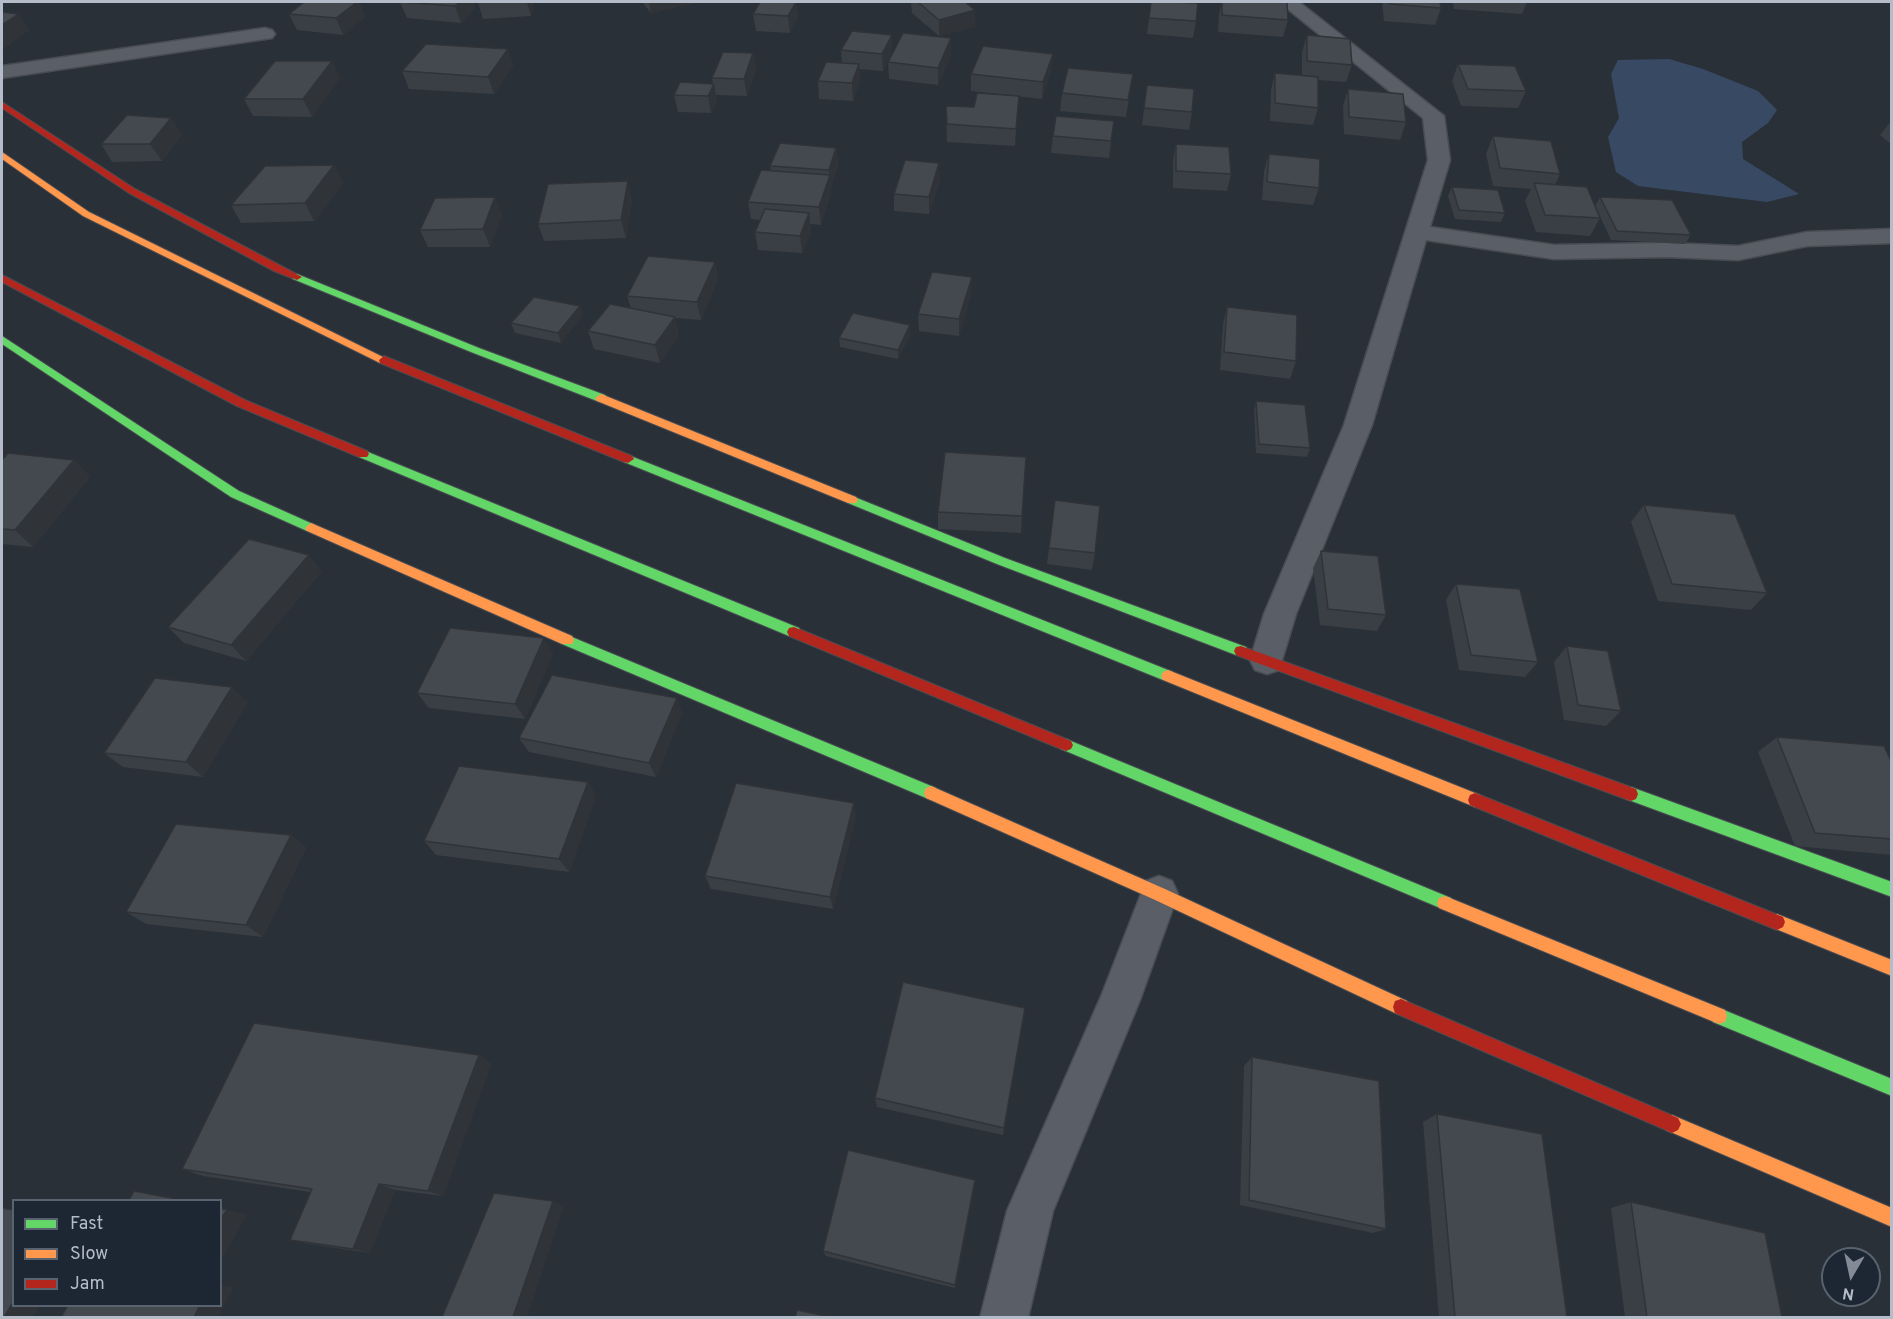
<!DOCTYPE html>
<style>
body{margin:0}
#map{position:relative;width:1893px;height:1319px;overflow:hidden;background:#2a3038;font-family:Overpass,sans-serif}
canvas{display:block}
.frame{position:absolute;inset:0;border:3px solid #b4bcc9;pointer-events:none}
.legend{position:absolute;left:12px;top:1199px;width:210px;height:108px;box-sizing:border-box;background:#1d2633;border:2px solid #59626f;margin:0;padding:8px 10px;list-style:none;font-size:18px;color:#b4bcc9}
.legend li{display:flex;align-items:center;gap:12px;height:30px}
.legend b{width:30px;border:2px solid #59626f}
.north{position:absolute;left:1821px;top:1247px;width:60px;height:60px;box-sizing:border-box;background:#1d2633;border:2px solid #59626f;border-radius:50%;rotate:189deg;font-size:16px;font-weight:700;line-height:24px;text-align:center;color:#b4bcc9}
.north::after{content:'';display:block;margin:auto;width:21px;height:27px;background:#848b96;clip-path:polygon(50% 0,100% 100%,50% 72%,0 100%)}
</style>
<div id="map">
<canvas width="1893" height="1319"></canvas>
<div class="frame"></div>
<ul class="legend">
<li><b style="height:8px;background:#63d668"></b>Fast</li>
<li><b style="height:8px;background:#ff974d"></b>Slow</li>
<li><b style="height:8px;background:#b3261e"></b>Jam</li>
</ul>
<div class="north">N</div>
</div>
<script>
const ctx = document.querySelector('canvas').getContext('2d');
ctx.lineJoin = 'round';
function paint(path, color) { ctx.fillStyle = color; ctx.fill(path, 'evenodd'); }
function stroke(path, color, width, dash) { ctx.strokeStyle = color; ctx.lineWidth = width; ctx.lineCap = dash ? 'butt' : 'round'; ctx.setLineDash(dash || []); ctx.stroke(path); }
paint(new Path2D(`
 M1669,59L1703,69L1758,91L1777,110L1768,123L1742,142L1743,159L1799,194L1767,202L1638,186L1616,172L1608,137L1619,118L1611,74L1618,60Z`), '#384963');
const street = new Path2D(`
 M1279,2H1299L1444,116L1450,160L1430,227L1554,245L1667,243L1738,246L1807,232L1892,229V243L1807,246L1738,260L1667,257L1554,259L1426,240L1372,425L1296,614L1279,670L1267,674L1255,670L1250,660L1264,614L1344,425L1428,160L1423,118Z
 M265,28L272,30L275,34L272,38L2,78V66Z
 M1159,876L1172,881L1178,894L1140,1000L1053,1211L1028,1318H980L1007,1211L1102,994L1146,881Z`);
const fast = new Path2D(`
 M297,274L479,348L605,395L607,398L601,402L597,401L471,352L293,279L292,277Z
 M2,336L239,491L315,525L317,528L315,531H307L231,497L2,344Z
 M363,450L799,628L801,632L799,636H789L359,457L357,454Z
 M628,455L1173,672L1175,676L1173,680H1163L624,462L622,459Z
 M852,496L1005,558L1246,647L1248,651L1246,655H1236L997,564L848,503L846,500Z
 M567,635L936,788L938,793L936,798L931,800L926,798L562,644L560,640L562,636Z
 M1066,739L1451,898L1453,903L1451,908L1445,910L1061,749L1059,745L1061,741Z
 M1631,787L1892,882V897L1626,799L1624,794L1626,789Z
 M1719,1008L1892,1079V1096L1713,1022L1711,1016L1713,1010Z`);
const slow = new Path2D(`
 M2,152L89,212L389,360L388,363H380L83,216L2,159Z
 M601,394L856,497L858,500L856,503H848L597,401L595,398Z
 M311,523L572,636L574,640L572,644H562L307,531L305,528Z
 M1168,670L1480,795L1482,800L1480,805L1475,807L1470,805L1163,680L1161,676L1163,672Z
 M931,786L1165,889L1407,1001L1409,1007L1407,1013L1401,1015L1395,1013L1153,899L926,798L924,793L926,788Z
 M1445,896L1725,1010L1727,1016L1725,1022L1719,1024L1439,908L1437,903L1439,898Z
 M1777,914L1892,960V976L1771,927L1769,922L1771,917Z
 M1672,1115L1892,1208V1227L1666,1130L1663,1124L1666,1118Z`);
const jam = new Path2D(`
 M2,102L135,189L302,277L297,280L274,271L129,193L2,108Z
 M2,275L245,400L367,451L369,454L367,457H359L237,406L2,282Z
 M384,356L632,456L634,459L628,463L624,462L380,363L379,360Z
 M794,627L1071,741L1073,745L1071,749L1066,751L1061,749L789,636L787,632L789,628Z
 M1241,646L1636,789L1638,794L1636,799L1631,801L1236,655L1234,651L1236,647Z
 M1475,793L1783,917L1785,922L1783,927L1777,930L1470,805L1468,800L1470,795Z
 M1401,999L1678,1118L1681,1124L1678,1130L1672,1133L1666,1130L1395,1013L1393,1007L1395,1001Z`);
stroke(street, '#484c53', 3);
stroke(fast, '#484c53', 2);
stroke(slow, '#484c53', 2);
stroke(jam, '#484c53', 2);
paint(street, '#5a5e66');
paint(fast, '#63d668');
paint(slow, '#ff974d');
paint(jam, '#b3261e');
paint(new Path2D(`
 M304,2H359L365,17L343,35L297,30L289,14Z
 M400,2H473L475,8L461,23L407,18Z
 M478,2H534L531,16L483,19Z
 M642,2H700L651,13Z
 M760,2H796L798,17L790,33L756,31L753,14Z
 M911,2H965L975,10V27L939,36L912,13Z
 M1151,2L1196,21L1193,38L1147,34Z
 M1222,2H1278L1288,20L1283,37L1218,32L1219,14Z
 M1382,2H1440L1441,8L1435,25L1384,21Z
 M1453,2H1527L1522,14L1454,9Z
 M892,35V52L883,71L859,69L860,81L853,101L819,99L818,81L842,63L841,50Z
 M1307,35L1352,65L1346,82L1318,80V108L1313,125L1270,121L1271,90L1275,73L1302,75V52Z
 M508,49L513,66L494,94L409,89L402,71Z
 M753,53L756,70L747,96L716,95L717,101L711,113L678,112L674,95L713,84L712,78Z
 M951,55L938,85L889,79L888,62Z
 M332,61L340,78L312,117L253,116L244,99Z
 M1458,64L1526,91L1518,108L1461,106L1452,81Z
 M1051,71L1042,99L971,91V74Z
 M1147,85L1192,112L1189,130L1142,125Z
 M1348,89L1406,122L1400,140L1344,134L1343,106Z
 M1130,92L1126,117L1060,111L1062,93Z
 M1019,96L1015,146L947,142L946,106L974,107Z
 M171,118L182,135L162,161L112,162L101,144Z
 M1892,120V145L1880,135Z
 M1114,121L1109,158L1051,153L1053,136Z
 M1493,136L1560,174L1555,185L1600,218L1590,236L1536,232L1525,201L1531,189L1493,186L1486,154Z
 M1176,144L1231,174L1227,191L1173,188V161Z
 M836,148L838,165L831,186V192L821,225L810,224L811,231L802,253L758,250L755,232L760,220L751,219L748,202L771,171L770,166Z
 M1269,154L1319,188L1313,205L1262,200L1264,171Z
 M334,165L343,183L314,221L241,223L231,205Z
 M940,181L929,214L894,211V194Z
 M1452,187L1505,213L1501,222L1455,219L1448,196Z
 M1600,197L1691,235L1685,244L1611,240L1595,206Z
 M632,199L626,238L544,241L538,224Z
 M502,215L490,247H428L420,230Z
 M715,262L718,279L701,320L675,318L679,335L660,363L594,349L588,331L631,308L627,296Z
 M971,295L959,336L919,331L918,314Z
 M1227,307L1296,361L1290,379L1220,370L1223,324Z
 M583,315L561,343L515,333L511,323Z
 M911,334L898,359L840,347L839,338Z
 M1256,401L1310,448L1307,457L1256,453L1254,410Z
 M2,460H74L90,477L33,547L2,544Z
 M1055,500L1095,553L1092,570L1047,564Z
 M1644,505L1767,593L1751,610L1658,601L1631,522Z
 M938,512L1022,516L1021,533L938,529Z
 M1321,551L1386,615L1377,631L1320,625L1313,568Z
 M322,571L246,661L184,643L168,627Z
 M1456,584L1538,662L1525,677L1459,670L1446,600Z
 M544,638L553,654L525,719L429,708L417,693Z
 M1567,646L1621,711L1606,726L1564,720L1554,662Z
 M248,702L203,777L123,767L104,753Z
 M682,713L656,777L529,752L519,738Z
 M1777,737L1892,763V855L1795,846L1758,752Z
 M588,782L596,796L569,872L436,855L424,841Z
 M856,816L833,909L711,889L705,876Z
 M291,835L306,848L263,937L146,924L126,912Z
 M1025,1008L1003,1135L877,1107L875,1098Z
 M479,1055L491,1064L443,1196L395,1190L370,1253L309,1244L290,1240L310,1192L203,1176L182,1169Z
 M1252,1057L1386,1229L1373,1233L1240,1205L1244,1066Z
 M1437,1114L1567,1317H1439L1423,1122Z
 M974,1187L955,1288L826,1256L823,1251Z
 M1631,1202L1782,1317H1625L1611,1208Z`), '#3a3f45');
paint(new Path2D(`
 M357,2H359L365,17L343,35L336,18Z
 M460,2H473L475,8L461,23L455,6Z
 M527,2H534L531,16Z
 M649,2H700L651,13Z
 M796,2L798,17L790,33L788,16Z
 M975,10V27L939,36V20Z
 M19,14L30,30L2,50V25Z
 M892,35V52L883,71L882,54Z
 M951,38V55L938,85V68Z
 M508,49L513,66L494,94L488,77Z
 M753,53L756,70L747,96L744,79Z
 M1053,54L1051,71L1042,99L1043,82Z
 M332,61L340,78L312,117L303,99Z
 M859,64L860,81L853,101L852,83Z
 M714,84L717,101L711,113L708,96Z
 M1019,96L1018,114L1015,146L1016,129Z
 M171,118L182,135L162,161L150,144Z
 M836,148L838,165L831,186V192L821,225L819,207L829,176V170Z
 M939,163L940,181L929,214V197Z
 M334,165L343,183L314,221L305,203Z
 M628,181L632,199L626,238L621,220Z
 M495,197L502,215L490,247L483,229Z
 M809,213L811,231L802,253L800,236Z
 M715,262L718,279L701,320L697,302Z
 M972,277L971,295L959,336V319Z
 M580,306L583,315L561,343L558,333Z
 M675,317L679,335L660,363L655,345Z
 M910,325L911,334L898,359V350Z
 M74,460L90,477L33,547L15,530Z
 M309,555L322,571L246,661L231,645Z
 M544,638L553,654L525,719L515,704Z
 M232,687L248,702L203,777L186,762Z
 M677,698L682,713L656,777L649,763Z
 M588,782L596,796L569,872L559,859Z
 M854,803L856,816L833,909L830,897Z
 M291,835L306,848L263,937L246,925Z
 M479,1055L491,1064L443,1196L428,1191Z
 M379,1184L395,1190L370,1253L353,1249Z
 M553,1201L564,1206L527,1317H513Z
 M227,1210L247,1215L220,1262V1220Z
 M220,1285L234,1287L218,1317H194L200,1305H220Z
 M14,1301V1305H40L33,1317H4Z`), '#303338');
const building = new Path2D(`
 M304,2H357L336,18L289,14Z
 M401,2H460L455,6Z
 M760,2H796L788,16L753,14Z
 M918,2H965L975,10L939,20Z
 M1151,2H1173L1198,3L1196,21L1149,18Z
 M1222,2H1287L1288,20L1222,15Z
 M1389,2H1440L1441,8L1390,4Z
 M2,12L19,14L2,25Z
 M852,31L892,35L882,54L841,50Z
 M903,33L951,38L938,68L888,62Z
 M1307,35L1350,39L1352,65L1307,61Z
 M426,44L508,49L488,77L402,71Z
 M983,46L1053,54L1043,82L971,74Z
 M723,52L753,53L744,79L712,78Z
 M275,61H332L303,99H244Z
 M826,62L859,64L852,83L818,81Z
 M1458,64L1515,66L1526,91L1468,89Z
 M1068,68L1133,74L1128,100L1062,93Z
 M1275,73L1318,77V108L1275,103Z
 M680,82L714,84L708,96L674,95Z
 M1147,85L1194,89L1192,112L1144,108Z
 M1348,89L1403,94L1406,122L1349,117Z
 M977,93L1019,96L1016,129L947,124L946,106L974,107Z
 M127,115L171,118L150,144H101Z
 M1056,116L1114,121L1111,141L1053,136Z
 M1493,136L1551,141L1560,174L1500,168Z
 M780,143L836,148L829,170L770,166Z
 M1176,144L1229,147L1231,174L1176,171Z
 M1269,154L1320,159L1319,188L1267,182Z
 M905,160L939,163L929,197L894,194Z
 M334,165L305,203L231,205L265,166Z
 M761,170L830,175L819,207L748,202Z
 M628,181L621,220L538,224L548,184Z
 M1534,183L1587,187L1600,218L1545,215Z
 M1452,187L1498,190L1505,213L1459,210Z
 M495,197L483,229L420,230L435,198Z
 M1600,197L1672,200L1691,235L1617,231Z
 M765,209L809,213L800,236L755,232Z
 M648,256L715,262L697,302L627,296Z
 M932,272L972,277L959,319L918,314Z
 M534,297L580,306L558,333L511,323Z
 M610,304L675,317L655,345L588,331Z
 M1227,307L1297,315L1296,361L1224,352Z
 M853,313L910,325L898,350L839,338Z
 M1256,401L1305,405L1310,448L1259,444Z
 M945,452L1026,457L1022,516L938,512Z
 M8,453L74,460L15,530L2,529V460Z
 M1055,500L1100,506L1095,553L1049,548Z
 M1644,505L1735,514L1767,593L1672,584Z
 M249,539L309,555L231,645L168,627Z
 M1321,551L1378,556L1386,615L1328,609Z
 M1456,584L1520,589L1538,662L1471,655Z
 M450,628L544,638L515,704L417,693Z
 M1567,646L1608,651L1621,711L1578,705Z
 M552,675L677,698L649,763L519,738Z
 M155,678L232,687L186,762L104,753Z
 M1777,737L1884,746L1892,763V839L1815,833Z
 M459,766L588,782L559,859L424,841Z
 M736,783L854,803L830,897L705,876Z
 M176,824L291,835L246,925L126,912Z
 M903,982L1025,1008L1004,1128L875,1098Z
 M254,1023L479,1055L428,1191L379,1184L353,1249L290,1240L312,1189L182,1169Z
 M1252,1057L1379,1081L1386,1229L1249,1200Z
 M1437,1114L1542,1134L1567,1317H1455Z
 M848,1150L975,1180L955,1285L823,1251Z
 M134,1191L182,1200H129Z
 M494,1193L553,1201L513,1317H442Z
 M1631,1202L1765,1233L1782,1317H1647Z
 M2,1208L14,1210V1301L4,1317H2Z
 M220,1208L227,1210L220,1220Z
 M68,1305H200L194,1317H61Z
 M797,1310L830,1317H795Z`);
paint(building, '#444950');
stroke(building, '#303338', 1.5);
</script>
